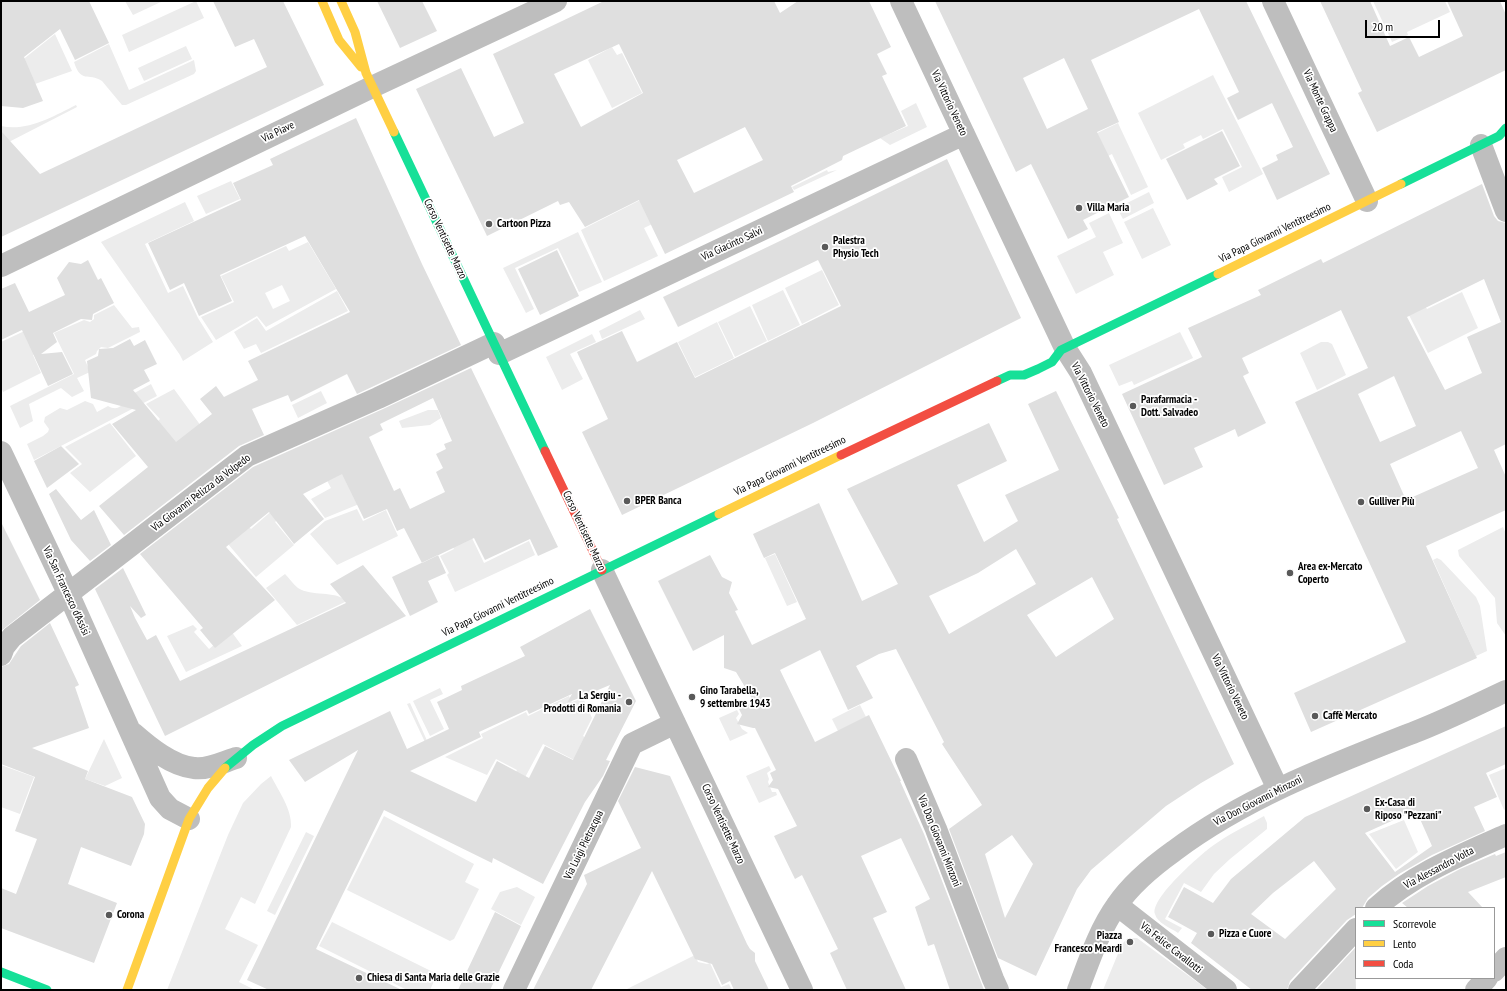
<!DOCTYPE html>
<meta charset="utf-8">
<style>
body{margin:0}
#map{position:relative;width:1507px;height:991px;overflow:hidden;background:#fff;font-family:"PT Sans Narrow",sans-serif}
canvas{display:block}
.frame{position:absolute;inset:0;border:2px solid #000;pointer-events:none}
.legend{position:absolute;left:1355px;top:907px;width:140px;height:72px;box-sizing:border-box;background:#fff;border:1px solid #999;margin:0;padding:5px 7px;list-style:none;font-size:12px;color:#000}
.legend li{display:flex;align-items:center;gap:8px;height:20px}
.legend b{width:20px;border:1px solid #999}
.scale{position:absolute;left:1365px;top:20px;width:75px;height:18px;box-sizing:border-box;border:2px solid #000;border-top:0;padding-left:5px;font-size:12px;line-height:14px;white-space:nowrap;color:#000;-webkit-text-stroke:3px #fff;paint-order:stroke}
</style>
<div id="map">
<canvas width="1507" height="991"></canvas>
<div class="frame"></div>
<ul class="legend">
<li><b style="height:5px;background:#16e098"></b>Scorrevole</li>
<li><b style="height:5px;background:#ffcf43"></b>Lento</li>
<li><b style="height:5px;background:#f24e42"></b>Coda</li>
</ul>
<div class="scale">20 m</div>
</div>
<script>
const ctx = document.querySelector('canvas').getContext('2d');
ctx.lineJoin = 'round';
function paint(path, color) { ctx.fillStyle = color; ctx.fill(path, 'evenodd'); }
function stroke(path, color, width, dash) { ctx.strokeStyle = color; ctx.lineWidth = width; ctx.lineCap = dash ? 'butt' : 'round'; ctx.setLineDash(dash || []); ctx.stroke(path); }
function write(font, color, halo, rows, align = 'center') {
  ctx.font = font + ' "PT Sans Narrow",sans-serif'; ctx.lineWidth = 3.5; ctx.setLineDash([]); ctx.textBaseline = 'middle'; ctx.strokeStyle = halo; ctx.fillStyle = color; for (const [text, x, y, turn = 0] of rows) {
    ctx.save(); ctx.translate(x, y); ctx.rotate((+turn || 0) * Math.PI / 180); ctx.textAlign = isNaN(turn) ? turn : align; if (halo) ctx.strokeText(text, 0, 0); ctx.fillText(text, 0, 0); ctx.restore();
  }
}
paint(new Path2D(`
 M125,1H163L133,15Z
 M196,1L204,18L129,52L122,35Z
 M1373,1H1445L1450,12L1407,32L1408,35L1392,42Z
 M55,34L72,71L35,84L1,77Z
 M109,44L129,90L194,60L196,71L194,74L126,105H122L102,81C88,72 81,84 74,62Z
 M186,46L192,59L144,81L138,68Z
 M612,47L617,55L622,53L642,93L612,108L588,60Z
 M1213,75L1263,174L1229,192L1222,177L1242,167L1223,129L1203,139L1201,135L1183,144L1185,148L1161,160L1138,113Z
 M916,103L927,127L890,145L880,138L908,126L901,111Z
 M76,105L77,107L3,145L1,143V126C27,132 54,116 76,105Z
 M1118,123L1148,187L1131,195L1112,154L1073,173L1085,139Z
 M827,170L828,172L837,170L794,190L792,187Z
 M231,181L240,199L206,214L197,196Z
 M656,192L677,212L644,228L658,256L604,281L581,230Z
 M1149,192L1154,203L1123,219L1117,208Z
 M185,202L194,221L145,244L168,293L183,286L198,318L213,342L183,361L180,355L101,242Z
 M1153,208L1171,245L1142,259L1124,222Z
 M1109,213L1123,243L1103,252L1114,275L1076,294L1057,256L1096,237L1089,223Z
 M578,232L602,282L579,292L558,248L515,268L534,309L526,313L503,268Z
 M308,242L336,289L266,327L257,316L216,340L201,317L234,302L221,276L286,246L289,251ZM282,285L290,301L273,309L265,293Z
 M822,270L839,305L802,324L785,288Z
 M783,290L800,325L768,341L752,305Z
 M337,291L348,311L261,353L256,344L244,349L234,332L257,318L266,331Z
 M1462,292L1478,328L1428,353L1407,311L1423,303L1427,309Z
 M114,305L132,328L139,327L140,332L108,348L101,347L97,351L96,354L85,360L90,372L77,378L84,391L72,397L61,388L29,404L33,421L20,428L10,406L74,374L54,333L84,320L90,322L94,319V315Z
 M750,306L767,341L735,357L718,322Z
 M640,310L645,319L602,339L599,331Z
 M717,322L734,358L695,377L678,342Z
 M35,326L37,353L33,355L41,373L3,392L1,387V342Z
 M1180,332L1193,358L1134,385L1132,381L1119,386L1109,365Z
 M592,334L596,342L570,354L583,379L562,390L546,357Z
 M1321,342H1328L1332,344L1346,375L1317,390L1300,353Z
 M151,384L157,396L34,460L27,444L43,436L48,432L49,429L44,422L45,417L60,408L67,410L85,401L93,404L97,412L108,406C118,412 123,405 127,397Z
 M174,389L201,426L176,444L157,422L160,419L146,404Z
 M321,391L327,403L298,418L292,405Z
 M428,410H438L441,418L430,425L402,428L399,421Z
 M110,423L136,456L90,492L70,473L82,464L65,447Z
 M351,464L369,500L325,518L311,499L331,488L325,477Z
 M275,508L282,516L275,522L294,545L256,577L228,544L248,526L251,529Z
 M357,509L363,521L386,510L398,536L337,565L310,534L325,521Z
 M1503,527L1506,534V636L1497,623L1495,598L1459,556L1458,550Z
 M472,538L484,563L529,541L535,555L455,592L447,575L449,573L440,556L454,549L453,547Z
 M775,554L797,602L787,606L765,558Z
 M1437,558L1441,560L1476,597L1480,606L1487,651L1476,656L1433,560Z
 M285,574C289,578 293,584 298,588C312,597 334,590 347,601L297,625L266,588Z
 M193,625L197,629L194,632L209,649L231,631L242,646L186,672L167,636Z
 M440,688L443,694L430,700L444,729L430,736L413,701Z
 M569,696L572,702L583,698L592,718L583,736L589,740L578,762L543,744L522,783L509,786L517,770L496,759L487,775L445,757L483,738L481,734L526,712L528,716Z
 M410,703L434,756L432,757L407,704Z
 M860,705L875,735L847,749L832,719Z
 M737,710L739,714L736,718L742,729L748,733L730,741L719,718Z
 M104,739L122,778L105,786L85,779Z
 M1,765L34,777L20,814L1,807Z
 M769,766L771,770L767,773L769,779L768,782L772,792H776L777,795L759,803L746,776Z
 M1506,768V809L1504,810L1489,775Z
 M271,776C279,792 292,809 291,827L255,904L241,897L225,929L258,945L239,982L255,990H167L228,835L243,803L261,784Z
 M384,816L474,864L465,882L479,889L454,939L450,941L347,890Z
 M1264,816L1267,823V829L1230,859L1214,874L1201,892L1184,883L1165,919L1182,928L1178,933C1171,928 1157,923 1155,914C1150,899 1199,856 1211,847C1227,835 1246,826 1264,816Z
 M1404,820L1418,852L1396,869L1369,834Z
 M306,832L314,836L275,915L267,911Z
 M517,887L535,897L521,925L491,909L500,892Z
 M332,922L435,973L436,977L430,990H407L319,946Z
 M1128,938H1137L1208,990H1103L1122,944Z
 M695,955L698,962L707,964L710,963L721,987L729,984L732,990H625Z`), '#ececec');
paint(new Path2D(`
 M1,1H89L109,43L75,60L60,29L24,57L43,101L23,108L1,106Z
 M213,1H283L324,85L1,237V131L40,174L267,67L254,39L235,47Z
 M377,1H422L437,31L400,48Z
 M604,1H774L780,13L798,1H869L891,47L877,54L887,74L882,76L906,126L843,156L842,160L791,186L794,192L665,254L639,200L585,227L569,202L560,205L558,201L487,236L416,89L461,68L494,137L524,123L493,54ZM619,44L643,93L581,127L554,74ZM745,127L763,160L694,193L677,160Z
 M935,1H1246L1330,174L1277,200L1262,168L1278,160L1276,155L1293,147L1272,103L1238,120L1227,98L1239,92L1199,9L1091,60L1119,122L1097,132L1129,197L1083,220L1088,229L1068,239L1031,164L1016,172ZM1064,58L1088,109L1047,129L1023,78Z
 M1320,1H1370L1390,46L1409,37L1419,57L1463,36L1447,1H1500L1506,15V70L1377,132L1358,93L1362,91Z
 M356,118L422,264L461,345L357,394L347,374L291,402L288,395L252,409L264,435L239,446L124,535L99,506L148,467L112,424L136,410L91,398L87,361L98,356L99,349L113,348L130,339L134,346L145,340L157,364L144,370L150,381L133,390L176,442L212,414L200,399L216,386L224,397L258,380L248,361L350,312L305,236L220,275L232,301L199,316L184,283L170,290L148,243L241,200L233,183L273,165L270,159Z
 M1222,131L1240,166L1214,179L1218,184L1187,200L1166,159Z
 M947,159L1021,318L813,423L622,515L582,432L608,419L577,352L622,331L637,362L677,342L695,378L841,306L818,260L678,327L663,297L782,240Z
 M1482,184L1494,216L1498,221L1506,223V444L1494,450L1506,477V510L1426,546L1477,658L1311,732L1294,693L1406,642L1295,402L1368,368L1341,310L1242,358L1249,373L1243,376L1266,423L1238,437L1235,429L1194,448L1203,467L1164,485L1122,394L1202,357L1188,328L1261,295L1258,290L1321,259L1323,263ZM1484,279L1501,322L1467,337L1482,373L1445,390L1407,317ZM1394,376L1416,426L1380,442L1358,394ZM1461,431L1478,468L1406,500L1390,464Z
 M557,250L579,296L540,315L518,269Z
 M88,260L98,280L101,278L114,303L93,314L92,320L81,319L53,333L57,342L41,354L62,352L73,374L48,386L22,330L1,340V289L15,283L29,312L65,295L57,278L69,262L81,264Z
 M471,368L558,547L538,556L530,539L485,560L474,538L422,563L404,528L397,531L387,509L364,519L342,474L303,494L324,519L294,544L269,512L226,547L275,600L215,648L200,630L203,628L140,554L253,467L383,409ZM433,398L452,441L444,444L446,449L436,454L443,468L436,472L445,492L410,509L400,488L394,491L369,437L383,430L380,424Z
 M1056,391L1119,518L1117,519L1234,764L1201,783L1166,806L1091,870L1077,889L1036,976L998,958L949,829L982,805L942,744L944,742L896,649L879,654L856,666L873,698L848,710L820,650L780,670L815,742L869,715L901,781H900L924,834L984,990H950L934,944L928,946L915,907L930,899L901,838L861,856L887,912L873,918L906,990H847L830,953L838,949L802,875L795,879L774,836L797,826L778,789L768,787L773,780L770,773L776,770L755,728H753L737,724L742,715L739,709L754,702L736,672L724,668V635L693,651L658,581L710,555L722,577L732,582L729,593L738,610L735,611L752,645L806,619L775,553L764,558L753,534L819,503L862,601L898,584L847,489L989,423L1007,461L957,485L984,542L1018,521L1005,495L1059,470L1028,404ZM1016,549L1036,584L949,634L929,596L978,573ZM1092,577L1114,619L1056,657L1027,615ZM1012,835L1033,864L1005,918L985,854Z
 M61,446L79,464L47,488L34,461Z
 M56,489L81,520L94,510L111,545L90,561L71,540L49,494Z
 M1,522L40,600L1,631Z
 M438,555L446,573L428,581L438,602L410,616L392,577Z
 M363,565L406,616L165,736L95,589L123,568L146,615L141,618L130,606L135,618L147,640L156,635L180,681L346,603L330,584Z
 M590,609L636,701L606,760L610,761L603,776L585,802L543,884L493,858L492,863L384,810L316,949L402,990H269L247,980L358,750L305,782L289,760L390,711L407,749L449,729L437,702L462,690L461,686L525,656L520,647ZM610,685L573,760L545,746L529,778L497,761L476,802L410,771L481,737L479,732L527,710L529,714L572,694L567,703Z
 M50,623L79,685L75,687L89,728L32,748L88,771L85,779L132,797L145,824L144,834L131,866L81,847L68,884L117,903L94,963L1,928V888L16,894L37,839L15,831L35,777L1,764V667L9,664L21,646Z
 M1506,726V764L1486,773L1497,797L1474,807L1485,831L1432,855L1399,874L1382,886L1368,898L1362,908H1356V914L1347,920L1290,981L1287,990H1252L1191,943L1197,933L1168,917L1184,887L1213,903L1231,879L1305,817ZM1416,810L1432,846L1395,872L1365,833ZM1314,861L1336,889L1285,939L1251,914L1273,893Z
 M635,767L670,776L747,944L750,949L755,953V961L769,990H734L730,981L722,985L712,964L695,959L652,871L591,990H533L587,884L584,875L641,848L618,801Z
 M1506,852V877L1468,892L1483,908H1408L1402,903L1428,886L1460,869L1495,854L1496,856Z
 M495,912L521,926L490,990H458Z
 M1355,948L1356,990H1316Z`), '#dfdfdf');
stroke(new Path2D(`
 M901,1L1065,348L1081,373L1278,789
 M1273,1L1367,201
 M1481,145L1506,211
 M1,266L372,87L556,1
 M499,354L964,134
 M1,452L69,595L160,798L170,809L189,819
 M602,570L802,990
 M1,655L4,647L12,637L247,456L378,398L494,343
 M133,733C149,747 172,766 194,768C208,770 223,762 236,758
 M906,759L936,829L993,979L998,990
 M1117,905L1226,990
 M1376,908C1413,874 1461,855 1506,835
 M1494,971L1506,958
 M514,990L632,744L675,723
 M1078,990C1089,961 1099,930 1117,905C1132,883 1153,866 1174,851C1246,797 1331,765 1415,732C1446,720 1476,705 1506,691
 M1299,990L1356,929
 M1476,990L1487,978`), '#bebebe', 22);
stroke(new Path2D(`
 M394,132L545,451
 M1401,184L1499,136L1506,128
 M997,381L1010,375H1024L1038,369L1052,362L1061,350L1218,274
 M225,768L253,745L282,726L719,514
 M1,972L47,990`), '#16e098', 9);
stroke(new Path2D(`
 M322,1L339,40L361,67
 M341,1L355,32L366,73L394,132
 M1218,274L1401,184
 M719,514L841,455
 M127,990L189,819L208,788L225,768`), '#ffcf43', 9);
stroke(new Path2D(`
 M545,451L602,570
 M841,455L997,381`), '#f24e42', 9);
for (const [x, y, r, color] of [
 [1079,208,4,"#595959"],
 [489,224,4,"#595959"],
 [825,247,4,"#595959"],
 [1133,406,4,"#595959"],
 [627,501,4,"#595959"],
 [1361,502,4,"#595959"],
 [1290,573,4,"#595959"],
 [692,697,4,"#595959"],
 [629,702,4,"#595959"],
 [1315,716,4,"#595959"],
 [1367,809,4,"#595959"],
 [109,915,4,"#595959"],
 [1211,934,4,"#595959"],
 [1130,942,4,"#595959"],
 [359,978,4,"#595959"]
]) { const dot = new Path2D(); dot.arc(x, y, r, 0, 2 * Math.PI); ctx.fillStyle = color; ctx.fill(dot); stroke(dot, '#fff', 1.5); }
write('11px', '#000', '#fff', [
 ["Via Monte Grappa",1320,101,65],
 ["Via Vittorio Veneto",949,103,65],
 ["Via Piave",278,132,-26],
 ["Via Papa Giovanni Ventitreesimo",1275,233,-26],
 ["Corso Ventisette Marzo",445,239,65],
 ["Via Giacinto Salvi",732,244,-25],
 ["Via Vittorio Veneto",1090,395,63],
 ["Via Papa Giovanni Ventitreesimo",790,466,-26],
 ["Via Giovanni Pelizza da Volpedo",201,493,-37],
 ["Corso Ventisette Marzo",584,531,65],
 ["Via San Francesco d'Assisi",66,591,65],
 ["Via Papa Giovanni Ventitreesimo",498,607,-26],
 ["Via Vittorio Veneto",1230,687,64],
 ["Via Don Giovanni Minzoni",1258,801,-27],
 ["Corso Ventisette Marzo",723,824,65],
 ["Via Don Giovanni Minzoni",939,841,68],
 ["Via Luigi Pietracqua",584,845,-64],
 ["Via Alessandro Volta",1439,868,-28],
 ["Via Felice Cavallotti",1171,948,38]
]);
write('bold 11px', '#000', '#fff', [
 ["Villa Maria",1087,208],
 ["Cartoon Pizza",497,224],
 ["Palestra",833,241],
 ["Physio Tech",833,254],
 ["Parafarmacia -",1141,400],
 ["Dott. Salvadeo",1141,413],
 ["BPER Banca",635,501],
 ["Gulliver Più",1369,502],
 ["Area ex-Mercato",1298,567],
 ["Coperto",1298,580],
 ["Gino Tarabella,",700,691],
 ["9 settembre 1943",700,704],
 ["La Sergiu -",621,696,"right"],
 ["Prodotti di Romania",621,709,"right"],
 ["Caffè Mercato",1323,716],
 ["Ex-Casa di",1375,803],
 ["Riposo \"Pezzani\"",1375,816],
 ["Corona",117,915],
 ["Pizza e Cuore",1219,934],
 ["Piazza",1122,936,"right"],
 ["Francesco Meardi",1122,949,"right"],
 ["Chiesa di Santa Maria delle Grazie",367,978]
], 'left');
</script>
